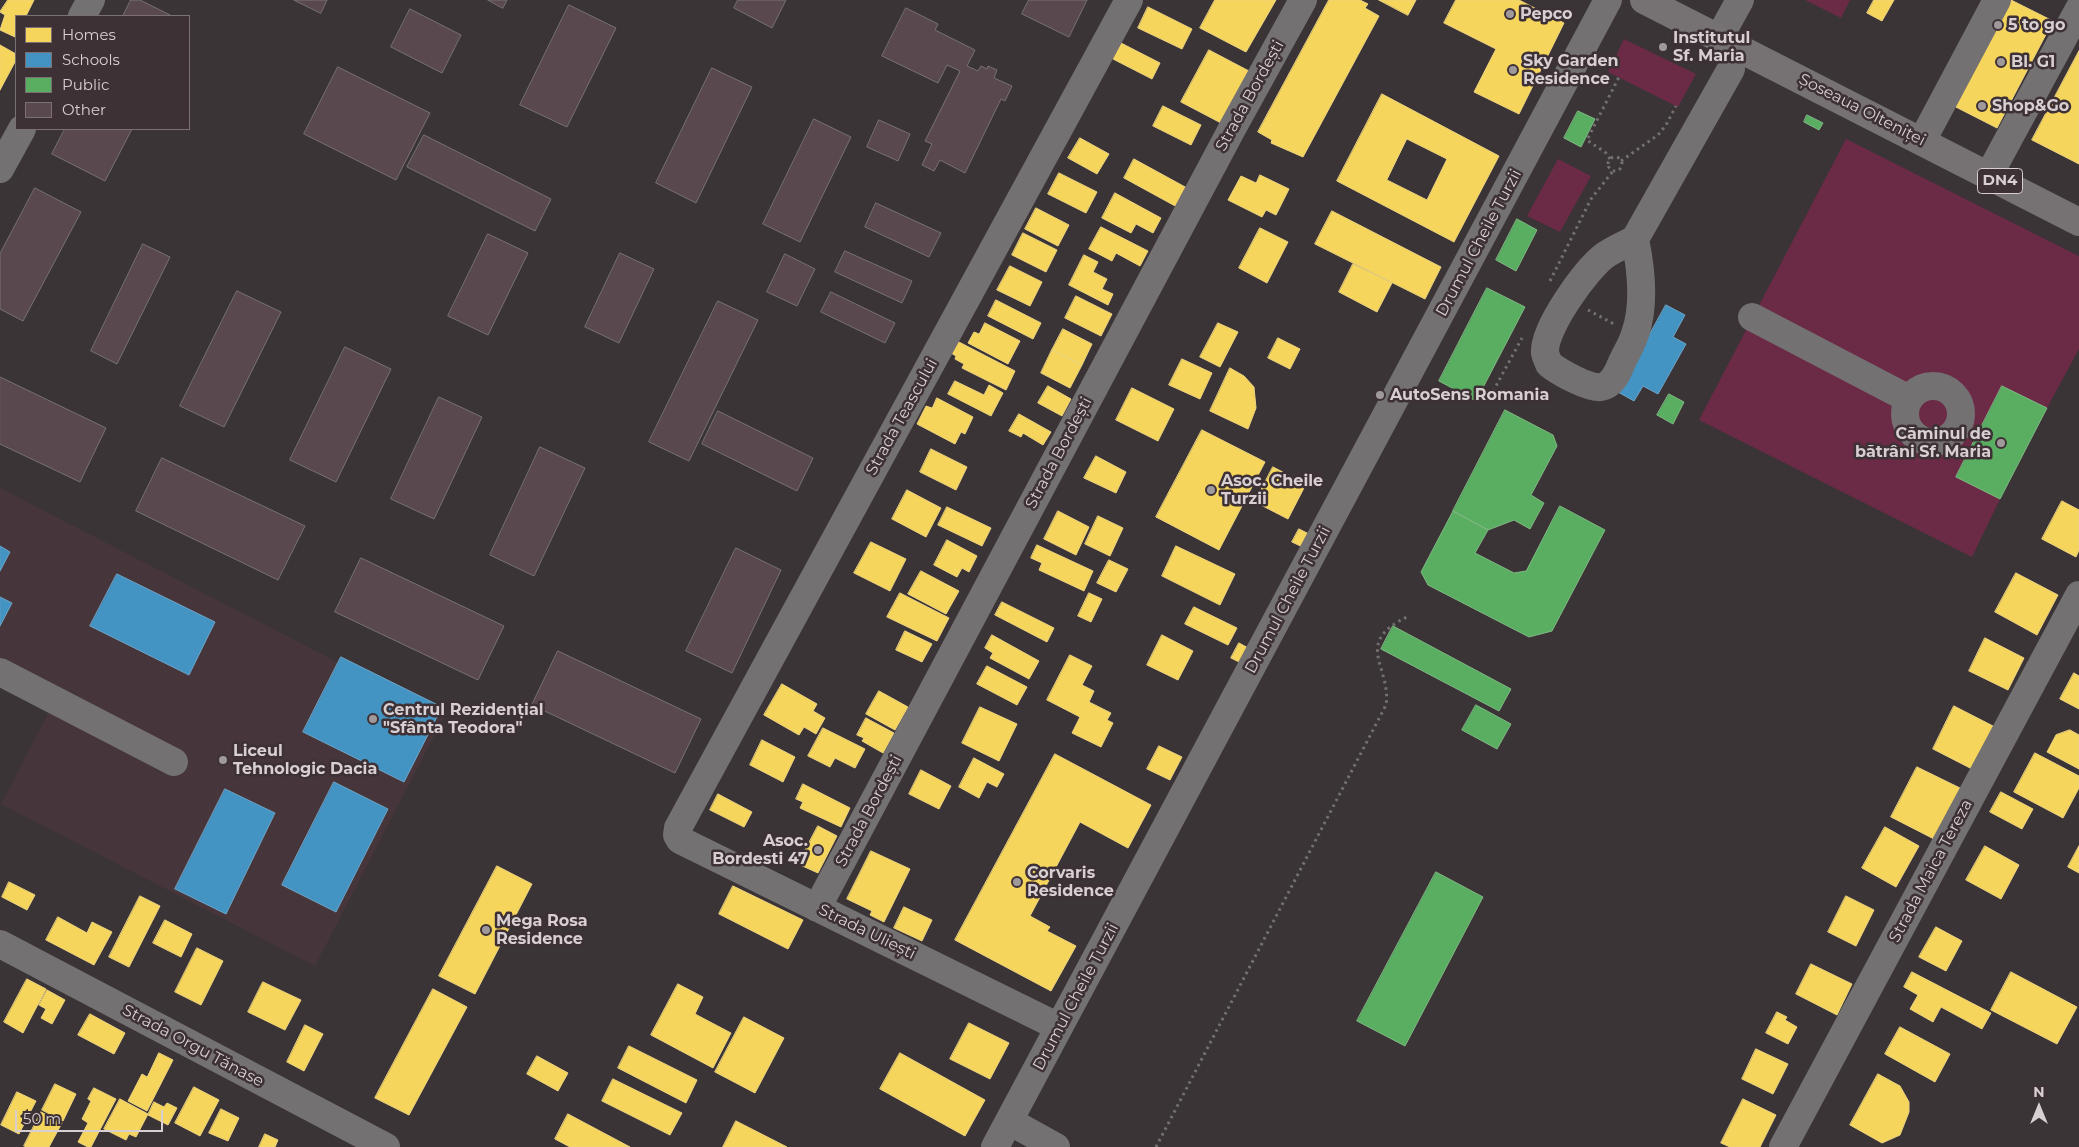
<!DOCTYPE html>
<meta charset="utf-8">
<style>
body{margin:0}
#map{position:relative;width:2079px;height:1147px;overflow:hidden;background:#3a3436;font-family:Montserrat,sans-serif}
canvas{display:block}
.legend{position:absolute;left:15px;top:15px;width:175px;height:115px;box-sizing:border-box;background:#3d3135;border:1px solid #7b7073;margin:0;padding:6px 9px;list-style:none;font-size:15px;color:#d7cfd1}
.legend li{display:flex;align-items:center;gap:10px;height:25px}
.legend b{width:25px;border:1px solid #7b7073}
.north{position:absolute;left:2014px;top:1082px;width:50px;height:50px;-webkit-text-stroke:4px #3d3135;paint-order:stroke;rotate:0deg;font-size:14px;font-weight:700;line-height:20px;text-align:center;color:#d7cfd1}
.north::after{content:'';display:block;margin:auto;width:18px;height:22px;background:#d7cfd1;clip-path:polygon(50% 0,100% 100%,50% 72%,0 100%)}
.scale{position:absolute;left:15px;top:1110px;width:148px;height:22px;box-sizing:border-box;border:2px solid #d7cfd1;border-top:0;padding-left:6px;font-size:15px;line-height:18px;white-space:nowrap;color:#d7cfd1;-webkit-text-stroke:4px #3d3135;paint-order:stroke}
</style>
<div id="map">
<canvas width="2079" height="1147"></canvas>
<ul class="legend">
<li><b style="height:14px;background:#f6d55c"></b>Homes</li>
<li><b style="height:14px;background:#4393c3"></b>Schools</li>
<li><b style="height:14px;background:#5aae61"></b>Public</li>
<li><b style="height:14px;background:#5a484f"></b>Other</li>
</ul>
<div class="north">N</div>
<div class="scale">50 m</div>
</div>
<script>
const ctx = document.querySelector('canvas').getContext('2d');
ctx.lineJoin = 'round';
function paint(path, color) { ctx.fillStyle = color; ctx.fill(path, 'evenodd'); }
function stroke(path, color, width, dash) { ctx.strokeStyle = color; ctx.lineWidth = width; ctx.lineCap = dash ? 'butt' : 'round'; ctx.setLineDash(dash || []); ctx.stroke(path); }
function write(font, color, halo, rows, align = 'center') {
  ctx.font = font + ' Montserrat,sans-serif'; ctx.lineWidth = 5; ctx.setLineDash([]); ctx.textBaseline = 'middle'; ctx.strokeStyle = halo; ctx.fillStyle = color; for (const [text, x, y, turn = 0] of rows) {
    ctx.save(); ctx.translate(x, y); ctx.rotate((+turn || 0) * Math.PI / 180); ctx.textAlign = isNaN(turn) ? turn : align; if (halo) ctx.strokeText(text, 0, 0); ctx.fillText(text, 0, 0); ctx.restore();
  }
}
paint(new Path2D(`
 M0,488L444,717L315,966L1,804L51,708L0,682Z`), '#46363b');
paint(new Path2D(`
 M1805,0H1850L1841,18Z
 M1624,39L1696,74L1678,107L1608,72Z
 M1846,139L2079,256V349L2047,408L2002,386L1956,476L2000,499L1972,557L1699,420Z
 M1558,159L1591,176L1560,232L1527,216Z`), '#6b2a46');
const homes = new Path2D(`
 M8,0H34L26,16H16L15,37L0,30L5,15L0,12Z
 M1215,0H1276L1246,52L1200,28Z
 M1329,0H1360L1368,4L1365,8L1379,16L1303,157L1271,143L1272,140L1258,132Z
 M1379,0H1416L1408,15Z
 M1456,0H1519L1564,23L1519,114L1474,92L1496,49L1444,23Z
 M1874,0H1894L1882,21L1867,13Z
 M2003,0H2011L2053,21L1997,128L1950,104Z
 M1148,7L1192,29L1182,49L1138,28Z
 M1121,43L1160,63L1152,79L1113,59Z
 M0,45L16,54V60L0,90Z
 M1209,50L1249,71L1221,123L1181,102Z
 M2079,51V164L2032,140Z
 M1382,94L1499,156L1454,242L1337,181ZM1407,139L1447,159L1427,200L1387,180Z
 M1163,106L1201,125L1191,145L1153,126Z
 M1080,138L1109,154L1097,174L1068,158Z
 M1134,159L1187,188L1177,207L1124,178Z
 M1059,173L1097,192L1086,213L1048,194Z
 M1260,175L1289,189L1276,215L1266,210L1262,217L1228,200L1241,176L1256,183Z
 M1115,193L1161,218L1153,233L1136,224L1131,233L1102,218Z
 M1036,208L1069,225L1058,246L1025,229Z
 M1332,211L1441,267L1425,299L1315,244Z
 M1101,227L1148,251L1140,266L1116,253L1112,261L1089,249Z
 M1260,228L1288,242L1267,283L1239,268Z
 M1023,233L1057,250L1046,272L1012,255Z
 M1084,255L1098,262L1093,272L1107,279L1102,289L1113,294L1108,305L1069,285Z
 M1353,264L1392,283L1377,312L1339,292Z
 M1010,266L1042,282L1030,306L997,290Z
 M1076,296L1112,314L1101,336L1065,318Z
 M996,300L1041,323L1033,339L988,316Z
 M985,323L1020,341L1008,364L968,343L974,332L979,334Z
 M1218,323L1238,332L1220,367L1200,357Z
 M1063,329L1092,344L1082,365L1052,350Z
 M1278,338L1300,349L1290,369L1268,358Z
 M957,341L1015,371L1006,390L962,368L964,364L955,359L956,356L951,353Z
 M1052,350L1082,365L1070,388L1041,373Z
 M1182,359L1212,373L1200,399L1169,385Z
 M1230,368L1244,376L1254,387L1256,408L1248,429L1210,411Z
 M955,381L984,395L989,385L1003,393L991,416L948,394Z
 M1048,386L1071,399L1062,416L1038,403Z
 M1132,388L1174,409L1158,441L1116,420Z
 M937,398L973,417L965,434L961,432L955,444L917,424L926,406L932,408Z
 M1019,414L1051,432L1043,445L1023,433L1021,437L1009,431Z
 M1202,430L1265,462L1219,550L1156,517Z
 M931,449L967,467L956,490L920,472Z
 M1096,456L1126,472L1116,493L1084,478Z
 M1273,467L1306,484L1288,519L1255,502Z
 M907,490L941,508L926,537L892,519Z
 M2062,501L2079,510V550L2076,557L2042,539Z
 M947,507L991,528L982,546L938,525Z
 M1058,511L1089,527L1076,555L1044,539Z
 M1098,516L1123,528L1110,556L1085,544Z
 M1299,529L1315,537L1309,550L1292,542Z
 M947,540L977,556L969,572L962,568L957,577L934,565Z
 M871,542L906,559L890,591L854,573Z
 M1037,545L1093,571L1084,591L1039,570L1042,563L1031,558Z
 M1176,546L1235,574L1220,605L1162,576Z
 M1109,560L1128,569L1116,592L1097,583Z
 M921,571L959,591L946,614L908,594Z
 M2016,573L2058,595L2037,635L1995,612Z
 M900,593L949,618L937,641L887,617Z
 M1089,593L1102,599L1091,622L1078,616Z
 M1002,602L1054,628L1047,642L995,615Z
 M1194,607L1237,628L1228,645L1185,624Z
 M905,631L932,644L922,662L896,650Z
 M992,635L1039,661L1029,679L990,658L993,653L985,648Z
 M1162,635L1193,651L1178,680L1147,665Z
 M1985,638L2024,658L2008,690L1969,671Z
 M1239,643L1252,650L1245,665L1231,658Z
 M1070,655L1092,666L1082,685L1094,691L1089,702L1111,713L1107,720L1113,723L1101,747L1072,733L1080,717L1047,700Z
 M987,666L1027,687L1017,705L977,684Z
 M2074,673L2079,676V709L2060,699Z
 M782,684L817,704L813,711L825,718L816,734L804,727L799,735L764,715Z
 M879,691L908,707L895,730L866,714Z
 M1954,706L1993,726L1972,769L1933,749Z
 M980,707L1017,724L999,761L962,743Z
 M866,718L894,733L883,753L862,741L864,738L857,735Z
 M823,728L865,749L855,768L835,758L830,767L808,756Z
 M2070,730L2079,735V769L2047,752L2056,735Z
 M762,740L795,757L783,782L750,765Z
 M1159,746L1182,757L1170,780L1147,769Z
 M2035,753L2079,776V788L2063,818L2014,792Z
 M1055,754L1151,805L1128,848L1080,822L1030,916L1050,927L1047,931L1076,946L1051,991L955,940Z
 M974,758L1004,774L997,787L987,782L979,798L959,787Z
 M1917,767L1960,788L1934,839L1891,817Z
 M921,770L951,786L939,809L909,794Z
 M803,784L850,808L841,827L800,808L803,802L796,799Z
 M2001,792L2033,809L2022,829L1990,812Z
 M718,794L752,812L744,827L710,810Z
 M818,826L837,836L818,873L798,864Z
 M1885,827L1919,846L1896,887L1862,868Z
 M1985,846L2019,865L2001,899L1966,880Z
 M2079,846V873L2068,867Z
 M871,851L910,869L884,922L870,915L872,911L847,899Z
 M497,866L532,884L475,994L439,976Z
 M9,882L35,895L27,910L2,897Z
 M733,886L803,920L788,949L719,914Z
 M140,896L160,906L129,967L109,957Z
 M1846,896L1874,910L1856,946L1828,932Z
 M904,907L932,920L922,941L894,928Z
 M58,917L87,933L92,922L112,932L94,965L46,940Z
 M165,920L192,934L181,957L153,943Z
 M1936,927L1962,941L1946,971L1919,957Z
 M197,948L223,961L201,1005L175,992Z
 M1811,964L1852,984L1837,1015L1796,994Z
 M1912,972L1991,1013L1982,1029L1941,1007L1933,1022L1910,1009L1918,995L1904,987Z
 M2011,972L2077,1007L2057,1044L1991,1010Z
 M27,979L46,989L23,1033L4,1022Z
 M263,982L301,1000L285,1030L248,1012Z
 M678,984L703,997L695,1014L731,1033L713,1068L651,1035Z
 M433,989L467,1007L409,1115L375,1098Z
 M47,990L65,1000L52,1024L41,1018L46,1009L39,1005Z
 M1777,1012L1787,1017L1785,1020L1797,1027L1788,1044L1766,1033Z
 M90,1014L125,1033L114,1054L78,1035Z
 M744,1017L784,1038L755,1093L715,1072Z
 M969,1023L1009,1043L990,1079L950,1059Z
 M305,1025L323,1034L304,1071L287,1062Z
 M1900,1027L1950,1054L1935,1082L1885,1054Z
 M629,1046L697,1080L686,1103L618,1068Z
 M1756,1049L1788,1064L1773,1094L1742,1079Z
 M159,1053L173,1060L147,1111L128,1101L142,1074L147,1077Z
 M900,1053L985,1100L965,1136L880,1089Z
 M537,1056L568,1073L558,1091L527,1074Z
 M1878,1074L1900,1086L1909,1102V1112L1900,1135L1882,1143L1850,1125Z
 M613,1079L682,1113L670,1135L602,1101Z
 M55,1084L76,1094L63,1121L42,1110Z
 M194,1087L219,1100L200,1136L175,1123Z
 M94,1088L116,1099L91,1147H88L78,1142L88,1123L82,1119L91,1101L88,1099Z
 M17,1092L36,1101L19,1134L1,1125Z
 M120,1099L148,1114L136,1137L129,1134L126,1140L104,1129Z
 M1743,1099L1776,1115L1760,1147H1730L1721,1143Z
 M154,1102L164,1107L167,1103L177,1108L168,1125L148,1115Z
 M221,1109L239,1118L228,1141L209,1133Z
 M41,1112L62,1123L49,1147H27L24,1146Z
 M568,1114L630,1147H570L555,1139Z
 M736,1121L787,1147H723Z
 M265,1134L278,1140L275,1147H259Z`);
paint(homes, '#f6d55c');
stroke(homes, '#edd37f', 1);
const schools = new Path2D(`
 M1666,305L1685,315L1673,337L1686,344L1658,394L1643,386L1634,401L1618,392Z
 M0,546L10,552L0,571Z
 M117,574L215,622L189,675L90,626Z
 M0,597L12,603L0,626Z
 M341,657L442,707L404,782L303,732Z
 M334,782L388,809L336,912L282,885Z
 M225,789L275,813L226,914L175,889Z`);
paint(schools, '#4393c3');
stroke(schools, '#6fa5c7', 1);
const public = new Path2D(`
 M1578,111L1595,119L1581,147L1564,138Z
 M1807,115L1823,123L1819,130L1804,122Z
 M1517,219L1537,230L1516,271L1496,260Z
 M1487,288L1525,307L1476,401L1439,381Z
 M2002,386L2047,408L2000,499L1956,477Z
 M1669,394L1684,402L1673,424L1657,415Z
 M1505,410L1553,435L1557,446L1531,495L1544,503L1530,529L1514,520L1488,530L1453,511Z
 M1560,506L1605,530L1552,631L1529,637L1428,585L1421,572L1453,511L1488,530L1475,553L1514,573L1526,571Z
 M1393,626L1511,689L1499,711L1381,649Z
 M1476,705L1511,724L1497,749L1462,730Z
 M1436,872L1483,897L1405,1046L1357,1021Z`);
paint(public, '#5aae61');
stroke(public, '#80b883', 1);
const building = new Path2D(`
 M131,0H140L172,16H123Z
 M294,0H327L321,13Z
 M488,0H507L503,8Z
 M738,0H786L772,28L734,8Z
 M1029,0H1087L1069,37L1022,14Z
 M569,5L616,28L567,127L520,105Z
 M906,8L938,24L935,30L975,50L967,66L978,71L981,66L987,69L988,66L997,70L994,78L1012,86L1005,101L1001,99L965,173L940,160L934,171L922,165L932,144L925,141L960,71L947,65L938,83L882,56Z
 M410,9L461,35L442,73L391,47Z
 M338,67L430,113L396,180L304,134Z
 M712,68L752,87L696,203L656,183Z
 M814,119L851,137L800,242L763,224Z
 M879,120L910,134L898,161L867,147Z
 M65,129H132L105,181L52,154Z
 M424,135L551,199L535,231L407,167Z
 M35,188L81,212L23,321L0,309V254Z
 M876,203L941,233L929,257L865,227Z
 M488,234L528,253L488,335L448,316Z
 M143,244L170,257L117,364L91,351Z
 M845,251L912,281L902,303L835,272Z
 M620,253L654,269L619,343L585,327Z
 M785,254L815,269L797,306L767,292Z
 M237,291L281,312L224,427L180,406Z
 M831,292L895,323L885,343L821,312Z
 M718,301L758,320L689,461L649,442Z
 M345,347L391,369L336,482L290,460Z
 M0,377L106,428L80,482L0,444Z
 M439,397L482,417L434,519L391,499Z
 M718,411L813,458L797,491L702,444Z
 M540,447L585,468L534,576L490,555Z
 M162,458L305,526L278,580L136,511Z
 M736,548L781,570L732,673L686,651Z
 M361,558L504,626L478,680L335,612Z
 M558,651L701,719L675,773L532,705Z`);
paint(building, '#5a484f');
stroke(building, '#777274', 1);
stroke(new Path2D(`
 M1608 164a7 7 0 1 1 14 0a7 7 0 1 1-14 0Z
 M1610,159L1606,153L1587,140L1619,77
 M1621,161L1658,135L1666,125L1676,106
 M1550,281L1591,199L1613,171
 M1588,310L1614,324
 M1490,397L1522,338
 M1156,1147L1386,705C1392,667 1351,643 1409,616`), '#737072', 3, [2.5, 4]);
stroke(new Path2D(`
 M82,16L91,0
 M1719,38L1740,0
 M1922,141L1997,0
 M0,169L22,129
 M1989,175L2079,9
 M1635,239C1641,268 1645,306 1635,334C1632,344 1626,353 1622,362C1618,372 1613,385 1601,387C1589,389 1559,372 1549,364C1548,361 1546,357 1545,353C1543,329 1585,271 1604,256C1614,249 1624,245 1635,239L1731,69
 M1752,317L1909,399
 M1905 414a28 28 0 1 1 56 0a28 28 0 1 1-56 0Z
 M0,672L174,762
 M817,908L1233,127L1303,0
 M0,944L386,1147
 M1059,1027L680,840L677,835L678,828L1129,0
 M1009,1121L1056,1147
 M995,1147L1608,0
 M1783,1147L2079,595`), '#747172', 28);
stroke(new Path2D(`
 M1644,0L2079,222`), '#767172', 28);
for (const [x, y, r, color] of [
 [1510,14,5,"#a0999b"],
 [1998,25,5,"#a0999b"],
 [1663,47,5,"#a0999b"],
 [2001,62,5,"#a0999b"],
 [1513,70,5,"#a0999b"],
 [1982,106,5,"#a0999b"],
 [1380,395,5,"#a0999b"],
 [2001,443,5,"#a0999b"],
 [1211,490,5,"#a0999b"],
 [373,719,5,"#a0999b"],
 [223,760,5,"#a0999b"],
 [818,850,5,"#a0999b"],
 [1017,882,5,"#a0999b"],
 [486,930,5,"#a0999b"]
]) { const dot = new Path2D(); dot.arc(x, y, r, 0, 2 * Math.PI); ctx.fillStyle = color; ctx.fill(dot); stroke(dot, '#3d3135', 2); }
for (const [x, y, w] of [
 [2000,181,45]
]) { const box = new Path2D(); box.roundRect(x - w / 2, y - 12.5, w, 25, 4); ctx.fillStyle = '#3d3135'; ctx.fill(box); stroke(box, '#d7cfd1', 1); }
write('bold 15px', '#d7cfd1', null, [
 ["DN4",2000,181]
]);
write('bold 16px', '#d7cfd1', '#3d3135', [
 ["Pepco",1520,14],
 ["5 to go",2008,25],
 ["Institutul",1673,38],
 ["Sf. Maria",1673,56],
 ["Sky Garden",1523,61],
 ["Residence",1523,79],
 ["Bl. G1",2011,62],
 ["Shop&Go",1992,106],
 ["AutoSens Romania",1390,395],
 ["Căminul de",1991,434,"right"],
 ["bătrâni Sf. Maria",1991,452,"right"],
 ["Asoc. Cheile",1221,481],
 ["Turzii",1221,499],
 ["Centrul Rezidențial",383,710],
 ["\"Sfânta Teodora\"",383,728],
 ["Liceul",233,751],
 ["Tehnologic Dacia",233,769],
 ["Asoc.",808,841,"right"],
 ["Bordesti 47",808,859,"right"],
 ["Corvaris",1027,873],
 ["Residence",1027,891],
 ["Mega Rosa",496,921],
 ["Residence",496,939]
], 'left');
write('16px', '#d7cfd1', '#3d3135', [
 ["Strada Bordești",1250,96,-61],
 ["Șoseaua Olteniței",1862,110,27],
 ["Drumul Cheile Turzii",1479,243,-62],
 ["Strada Teascului",902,417,-61],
 ["Strada Bordești",1059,453,-62],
 ["Drumul Cheile Turzii",1288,600,-62],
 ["Strada Bordești",869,811,-62],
 ["Strada Maica Tereza",1931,871,-62],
 ["Strada Uliești",867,932,26],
 ["Drumul Cheile Turzii",1076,997,-62],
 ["Strada Orgu Tănase",193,1046,28]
]);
</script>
